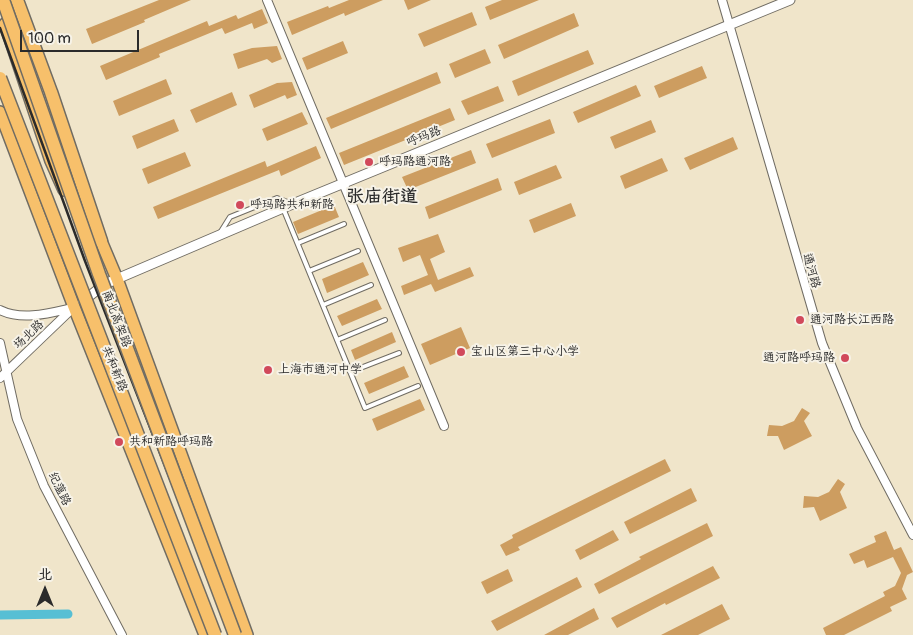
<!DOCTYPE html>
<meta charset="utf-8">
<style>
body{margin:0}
#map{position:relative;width:913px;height:635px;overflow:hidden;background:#f0e5ca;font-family:Pangolin,"LXGW WenKai TC",sans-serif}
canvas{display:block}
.north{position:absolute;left:20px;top:565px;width:50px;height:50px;-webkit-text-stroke:4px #f7f3e8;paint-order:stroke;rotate:0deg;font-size:14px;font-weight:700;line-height:20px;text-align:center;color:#2b2b2b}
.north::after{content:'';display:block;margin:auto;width:18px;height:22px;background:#2b2b2b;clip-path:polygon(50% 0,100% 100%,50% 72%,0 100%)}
.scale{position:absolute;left:20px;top:30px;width:119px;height:22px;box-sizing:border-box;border:2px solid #2b2b2b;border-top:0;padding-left:6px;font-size:15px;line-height:18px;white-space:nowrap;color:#2b2b2b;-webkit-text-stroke:4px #f7f3e8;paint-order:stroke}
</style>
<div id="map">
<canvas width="913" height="635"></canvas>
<div class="north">北</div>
<div class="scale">100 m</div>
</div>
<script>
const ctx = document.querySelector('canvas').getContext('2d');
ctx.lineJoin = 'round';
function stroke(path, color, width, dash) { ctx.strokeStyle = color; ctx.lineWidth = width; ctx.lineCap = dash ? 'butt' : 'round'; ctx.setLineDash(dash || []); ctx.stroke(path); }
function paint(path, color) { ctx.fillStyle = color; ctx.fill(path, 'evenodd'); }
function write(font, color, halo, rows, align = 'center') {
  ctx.font = font + ' Pangolin,"LXGW WenKai TC",sans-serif'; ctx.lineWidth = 4; ctx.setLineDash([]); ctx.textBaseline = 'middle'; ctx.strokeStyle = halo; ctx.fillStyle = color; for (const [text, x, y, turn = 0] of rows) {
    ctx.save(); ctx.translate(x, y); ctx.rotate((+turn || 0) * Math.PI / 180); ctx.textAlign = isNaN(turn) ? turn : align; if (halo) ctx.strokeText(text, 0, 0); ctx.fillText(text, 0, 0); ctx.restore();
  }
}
stroke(new Path2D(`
 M0,615L68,614`), '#57bfd4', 9);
paint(new Path2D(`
 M159,0H191L144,20L145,22L92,44L86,29Z
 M349,0H383L345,16L344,13L292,35L287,22L328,6L329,8Z
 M404,0H431L408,10Z
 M502,0H539L490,20L485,7Z
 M262,9L268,23L254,29L252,23L225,34L222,28L159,54L160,57L106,80L100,66L207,21L209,26L236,15L238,19Z
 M472,12L477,25L424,47L418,34Z
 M574,13L579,26L504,59L498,45Z
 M343,41L348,53L307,70L302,58Z
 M277,46L282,59L272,63L267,59L238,69L233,54L252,48Z
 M485,49L491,63L455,78L449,64Z
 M588,50L594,64L518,96L512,81Z
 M702,66L707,78L659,98L654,86Z
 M437,72L441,83L331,129L326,118Z
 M166,79L172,94L119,116L113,101Z
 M292,82L297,95L287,99L285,95L254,108L249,95L277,83Z
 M636,85L641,96L578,123L573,112Z
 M498,86L504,101L468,115L461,101Z
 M232,92L237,105L196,123L190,110Z
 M450,108L455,120L344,165L339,153Z
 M302,112L308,124L267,141L262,129Z
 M174,119L179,131L137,149L132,136Z
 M550,119L555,133L492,158L486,144Z
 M651,120L656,132L615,149L610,137Z
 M733,137L738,149L690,170L684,158Z
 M316,146L321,158L281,176L279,170L158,219L153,207L265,161L267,167Z
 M471,150L476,163L408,190L402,177Z
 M185,152L191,166L148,184L142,169Z
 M662,158L668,171L625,189L620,176Z
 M556,165L562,178L519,195L514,182Z
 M498,178L502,190L429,219L425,207Z
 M571,203L576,216L534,233L529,220Z
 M334,205L339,217L298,234L293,222Z
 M438,234L445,252L430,259L438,280L470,267L474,276L435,292L431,284L404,295L401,286L428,275L420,255L403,262L398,248Z
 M363,262L369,275L327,293L322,279Z
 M377,299L382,309L342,326L337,316Z
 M461,327L470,348L430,365L421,344Z
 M392,332L396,342L355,360L351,350Z
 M404,366L409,377L369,394L364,383Z
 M420,399L425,410L377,431L372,419Z
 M802,408L810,413L804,421L812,436L784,450L778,436H767L769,425L782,426L794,421Z
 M665,459L671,471L518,547L520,550L506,556L500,545L513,538L512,535Z
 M838,479L845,484L840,492L847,508L820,521L814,507L803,508L804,496L818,497L829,492Z
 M691,488L697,501L630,534L624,522Z
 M707,523L713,536L599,594L594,584L641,559L639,557Z
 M613,530L619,540L580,560L575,550Z
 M886,531L894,550L901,547L913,572L907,575L902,589L907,599L890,607L892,611L844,635H826L823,628L885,596L883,592L895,586L901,573L893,557L867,568L864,560L854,564L849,554L876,542L874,536Z
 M713,566L720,578L666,605L665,603L617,628L611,618Z
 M508,569L513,581L487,594L481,582Z
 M577,577L582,587L497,631L491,621Z
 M722,604L730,619L698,635H661Z
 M594,608L599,619L568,635H544Z`), '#cd9d60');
const service = new Path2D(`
 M283,208L365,408L418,386
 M220,233L230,217L277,198L290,203
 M298,243L344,224
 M309,271L358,251
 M323,305L371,285
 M337,340L385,320
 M350,372L399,353`);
const minor = new Path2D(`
 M267,0L444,426
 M722,0L822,343L857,428L913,535
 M0,310C22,321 50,313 72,308
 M0,343L17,419L44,486L122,635
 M0,378L74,307`);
const tertiary = new Path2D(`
 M83,301L105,284L283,208L790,0`);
const primary = new Path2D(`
 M5,24L51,161L64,190
 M0,112L74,307L205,635
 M95,236L101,241L117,279L247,635`);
const trunk = new Path2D(`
 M17,0L51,92L101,241`);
stroke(service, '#706c63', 6);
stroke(minor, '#706c63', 10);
stroke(tertiary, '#706c63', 11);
stroke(primary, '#706c63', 14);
stroke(trunk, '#706c63', 15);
stroke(service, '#fff', 4);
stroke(minor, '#fff', 8);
stroke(tertiary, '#fff', 9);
stroke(primary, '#f7c06b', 11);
stroke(trunk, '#f7c06b', 12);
stroke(new Path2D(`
 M0,28L85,261L231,635`), '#2b2b2b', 2.5);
const trunkBridge = new Path2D(`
 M3,0L99,274L235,635
 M0,78L215,635`);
stroke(trunkBridge, '#706c63', 15, []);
stroke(trunkBridge, '#f7c06b', 12);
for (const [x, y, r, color] of [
 [369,162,5,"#d1495b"],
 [240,205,5,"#d1495b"],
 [800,320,5,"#d1495b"],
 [461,352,5,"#d1495b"],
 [845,358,5,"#d1495b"],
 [268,370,5,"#d1495b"],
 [119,442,5,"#d1495b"]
]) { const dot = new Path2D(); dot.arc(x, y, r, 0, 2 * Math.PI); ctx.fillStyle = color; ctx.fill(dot); stroke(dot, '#f7f3e8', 2); }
write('12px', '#2b2b2b', '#f7f3e8', [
 ["呼玛路",424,137,-22],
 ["通河路",811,271,74],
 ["南北高架路",116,319,69],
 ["场北路",29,335,-43],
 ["共和新路",114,369,68],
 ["纪蕰路",59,489,64]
]);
write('12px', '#2b2b2b', '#f7f3e8', [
 ["呼玛路通河路",379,162],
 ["呼玛路共和新路",250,205],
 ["通河路长江西路",810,320],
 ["宝山区第三中心小学",471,352],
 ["通河路呼玛路",835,358,"right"],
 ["上海市通河中学",278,370],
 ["共和新路呼玛路",129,442]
], 'left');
write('bold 18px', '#2b2b2b', '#f7f3e8', [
 ["张庙街道",382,197]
]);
</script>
